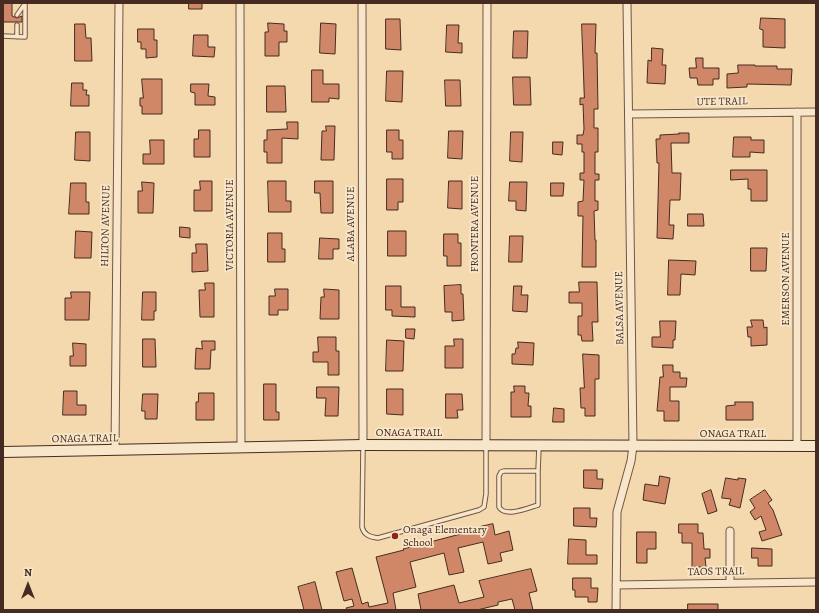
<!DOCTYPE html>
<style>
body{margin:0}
#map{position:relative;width:819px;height:613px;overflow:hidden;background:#f5d9ae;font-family:Alegreya,serif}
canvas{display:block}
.frame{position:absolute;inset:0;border:4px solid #452b21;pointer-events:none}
.north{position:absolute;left:8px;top:565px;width:40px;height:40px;-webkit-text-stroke:3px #f8e6ca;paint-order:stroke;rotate:0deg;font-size:11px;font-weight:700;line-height:16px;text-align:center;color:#452b21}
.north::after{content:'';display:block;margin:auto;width:14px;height:18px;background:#452b21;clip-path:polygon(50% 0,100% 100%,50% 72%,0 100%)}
</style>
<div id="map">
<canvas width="819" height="613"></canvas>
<div class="frame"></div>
<div class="north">N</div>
</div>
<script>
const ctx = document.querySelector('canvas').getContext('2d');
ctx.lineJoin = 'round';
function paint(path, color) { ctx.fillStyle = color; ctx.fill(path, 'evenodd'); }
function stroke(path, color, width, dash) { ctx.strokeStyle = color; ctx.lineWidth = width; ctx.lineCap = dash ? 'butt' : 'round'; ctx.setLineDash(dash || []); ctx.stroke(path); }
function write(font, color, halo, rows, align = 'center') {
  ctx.font = font + ' Alegreya,serif'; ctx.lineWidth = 3.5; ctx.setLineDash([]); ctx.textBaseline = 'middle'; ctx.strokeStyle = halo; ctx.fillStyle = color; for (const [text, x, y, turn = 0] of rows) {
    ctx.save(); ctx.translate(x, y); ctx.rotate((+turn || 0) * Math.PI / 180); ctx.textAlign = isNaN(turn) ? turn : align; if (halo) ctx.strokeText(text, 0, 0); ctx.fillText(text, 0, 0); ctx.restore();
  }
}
const building = new Path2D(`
 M3,3H12V16L17,18L22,16V22H3Z
 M189,3H202V9H189Z
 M761,18L785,19V48L763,47V30L760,29Z
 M386,19H400L401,50L386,49Z
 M268,23L284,24V31H287V42H279V56H265V32H268Z
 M321,23L336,24L335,54L320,53Z
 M75,24H85L86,38H91L92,61H75Z
 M582,24H596L595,53H597L598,109H594V128H598V152H595V174H599V180H595V201H598V210L594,211L595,240H596V267H582L583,216H578V202L583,201L584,180H580V173H584V152H582V144H577V135H583L584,129L583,104L580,105V98H584Z
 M447,25H459L458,43H462V53L446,52Z
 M138,29H154V40H157V57L146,58V49H141V42H138Z
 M514,31H528L527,58H513Z
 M194,35H208V47H215L214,57L193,56Z
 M652,48L663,49L662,65H666L665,84L647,83L648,60L651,61Z
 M696,58H703V68H719V79H713V85H698L697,78H690L689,68H696Z
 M738,65H755V66H777V69H792L791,85L747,84V87L727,88V74L738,73Z
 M312,70H323V84H339V99L329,98V102H312Z
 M387,71H403L402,102L386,101Z
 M513,77H530L531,105H514Z
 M142,79H162V114H142V106H140V98H143Z
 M445,80H460L461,106H446Z
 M72,83H83V90H87L86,95H89V106H71Z
 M191,84H209L208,96L215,97V105H195V93L191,92Z
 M267,86H285L286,112H267Z
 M287,122H298V139L282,138V163H267V152H264V140H267V130L287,129Z
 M326,126H335L334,160H321L322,131H326Z
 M199,130H210V157H194V139H198Z
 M387,130H399V140H403V159H392V152H387Z
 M449,131H463L462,159L448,158Z
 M76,132H90V161L75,160Z
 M511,132H523L522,162L510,161Z
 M679,133H689V143H671L672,173H681L680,200H670L669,225H674L673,239L657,238L659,163H657L656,139H660V135L679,134Z
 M734,137H751V140H764V153L750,152V157H733Z
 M150,140H164V164H143V154H150Z
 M553,142H563L562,155L553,154Z
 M731,170H767V201H751V189H748V179L731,180Z
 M387,179H403V202H398V210H387Z
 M200,181H212V211H194V190H200Z
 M268,181H286V201H291V212H269Z
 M315,181H333V213H321L320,193H315Z
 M449,181H462V209L448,208Z
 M142,182L154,183L153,213H138V191H142Z
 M510,182H527L526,211L516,210V201H509Z
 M71,183H86V202H89V214H69Z
 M551,183H564L563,196H551Z
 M688,214H703L704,226H688Z
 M180,227L190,228V238L180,237Z
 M76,231L92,232L91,258H75Z
 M388,231H406V256H388Z
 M268,233H282V249H285V262H268Z
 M444,234H458V243H461V266H447V256H444Z
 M510,236H523L522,262H509Z
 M320,238L339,239V249H333V259H319Z
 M196,244H207L208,271L192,272V253H196Z
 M751,248H767L766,271H751Z
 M669,260L696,261L695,275L681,274L680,295H668Z
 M579,282H597L598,322H592L593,341H582L581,335H578V316H582V303H569V292H579Z
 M205,283H214V317H200L199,290H205Z
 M461,285V294H463L464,320L452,321V312H445L444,286Z
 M386,286H401V307H415V317L392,316V310H386Z
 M514,286H522L521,295H528L527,312L513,311Z
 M275,289H288V310H278V315H269V296H275Z
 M324,289L339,290V319H320L321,297H324Z
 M71,292H90L89,320H65V298H71Z
 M143,292H156V311H154V320H142Z
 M751,320H763L764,328L767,327V345L751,346V337H748L747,327H752Z
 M660,321H676L675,340H673V348L652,347V337H660Z
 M406,329H415L414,339L406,338Z
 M318,337H336V351H339V375H328V362H313V352H318Z
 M143,339H155L156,367H143Z
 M454,339H463V368H445V346H454Z
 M387,340L404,341L403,371H386Z
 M202,341H215V350H211L210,369H195L196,348L202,349Z
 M518,342L534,343L533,365L512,364V354H515L516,348H518Z
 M73,343L86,344V366H70V356H73Z
 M583,354L599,355V379H595V416H585V408H581L580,388H584Z
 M663,365H673V372H680V378H687L686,387H670V401H679V421H664V411H657L660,377H663Z
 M264,384H276V412H279V420H264Z
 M514,386H525V393H529L528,406H531V417H511V392H514Z
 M317,387H339L338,416H325L326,398H317Z
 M387,389H403V415L387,414Z
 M64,391H77V405H86V415H63Z
 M199,393H214V420H196V402H198Z
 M143,394H158L157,419H145V411H142Z
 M446,394H462L463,410H457L458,418H446Z
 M735,402H753V420H726V406L735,405Z
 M554,408L564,409V422H553Z
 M584,470H597V479H603L602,489L584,488Z
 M660,476L670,478L665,504L643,500L645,484L658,486Z
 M726,478L738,480V478L746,479L740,508L729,505L731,499L722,498Z
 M711,490L717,511L708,514L702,494Z
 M765,490L772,500L768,503L773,510L782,535L762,541L759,532L766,530L761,516L755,520L750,512L755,508L750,500Z
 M574,508H590V518H597L596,527L574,526Z
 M493,524L495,535L509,531L513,550L500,553L502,561L488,564L483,542L458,548L464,572L449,575L444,553L410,562L416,587L393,593L396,610H347L346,608L354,606L352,599L344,601L336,572L352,568L362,604L368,602L369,607L388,603L376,557L404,550L403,549L480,529V527Z
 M679,524H698V533H703L704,549H710V558H705L706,567H692V543H682V533H679Z
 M637,532H656V549H647V563H637Z
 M569,539L586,540V555H597V564H568Z
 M752,548L772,549V566H758V558H752Z
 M531,569L537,591L529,593L533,610H515L512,599L498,602V605L477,610H421L418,594L454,585L459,603L484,597L479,581Z
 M573,578H591V588H598L597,602H588V597H575V590H573Z
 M315,582L322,610H304L298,587Z
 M688,604H718V610H688Z`);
paint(building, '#d08768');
stroke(building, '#452b21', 1);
const lane = new Path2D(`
 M17,15L24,5
 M17,25V37
 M3,36L25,37V3
 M363,447L362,527C364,535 370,537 378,538L479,510L484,507L486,494V446
 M504,471H538V505C528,508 505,518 499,507V476L501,472Z
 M538,471L539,447`);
const street = new Path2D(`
 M240,3L241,447
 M362,3L363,445
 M629,114L816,112
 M486,446L487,3
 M797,446V112
 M115,450L119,3
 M730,583V531
 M616,585L816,582
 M616,610L617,512L631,461L633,446L627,3`);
const secondary = new Path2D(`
 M3,452L363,445L816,446`);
stroke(lane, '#715644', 5.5);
stroke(street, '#715644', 9);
stroke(secondary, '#452b21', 12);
stroke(lane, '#f8e6ca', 3.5);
stroke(street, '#f8e6ca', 7);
stroke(secondary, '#f8e6ca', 10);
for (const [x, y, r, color] of [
 [395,536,4,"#8f2418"]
]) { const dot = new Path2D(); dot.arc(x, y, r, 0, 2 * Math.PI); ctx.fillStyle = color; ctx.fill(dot); stroke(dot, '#f8e6ca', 1.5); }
write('11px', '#452b21', '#f8e6ca', [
 ["UTE TRAIL",722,102,-1],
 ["ALABA AVENUE",351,224,-90],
 ["FRONTERA AVENUE",475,224,-90],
 ["VICTORIA AVENUE",230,225,-90],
 ["HILTON AVENUE",106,226,-89],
 ["EMERSON AVENUE",786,279,-90],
 ["BALSA AVENUE",620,308,-91],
 ["ONAGA TRAIL",409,433],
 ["ONAGA TRAIL",733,434],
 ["ONAGA TRAIL",85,439,-1],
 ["TAOS TRAIL",716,572,-1]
]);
write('11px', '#452b21', '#f8e6ca', [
 ["Onaga Elementary",403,530],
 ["School",403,543]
], 'left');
</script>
